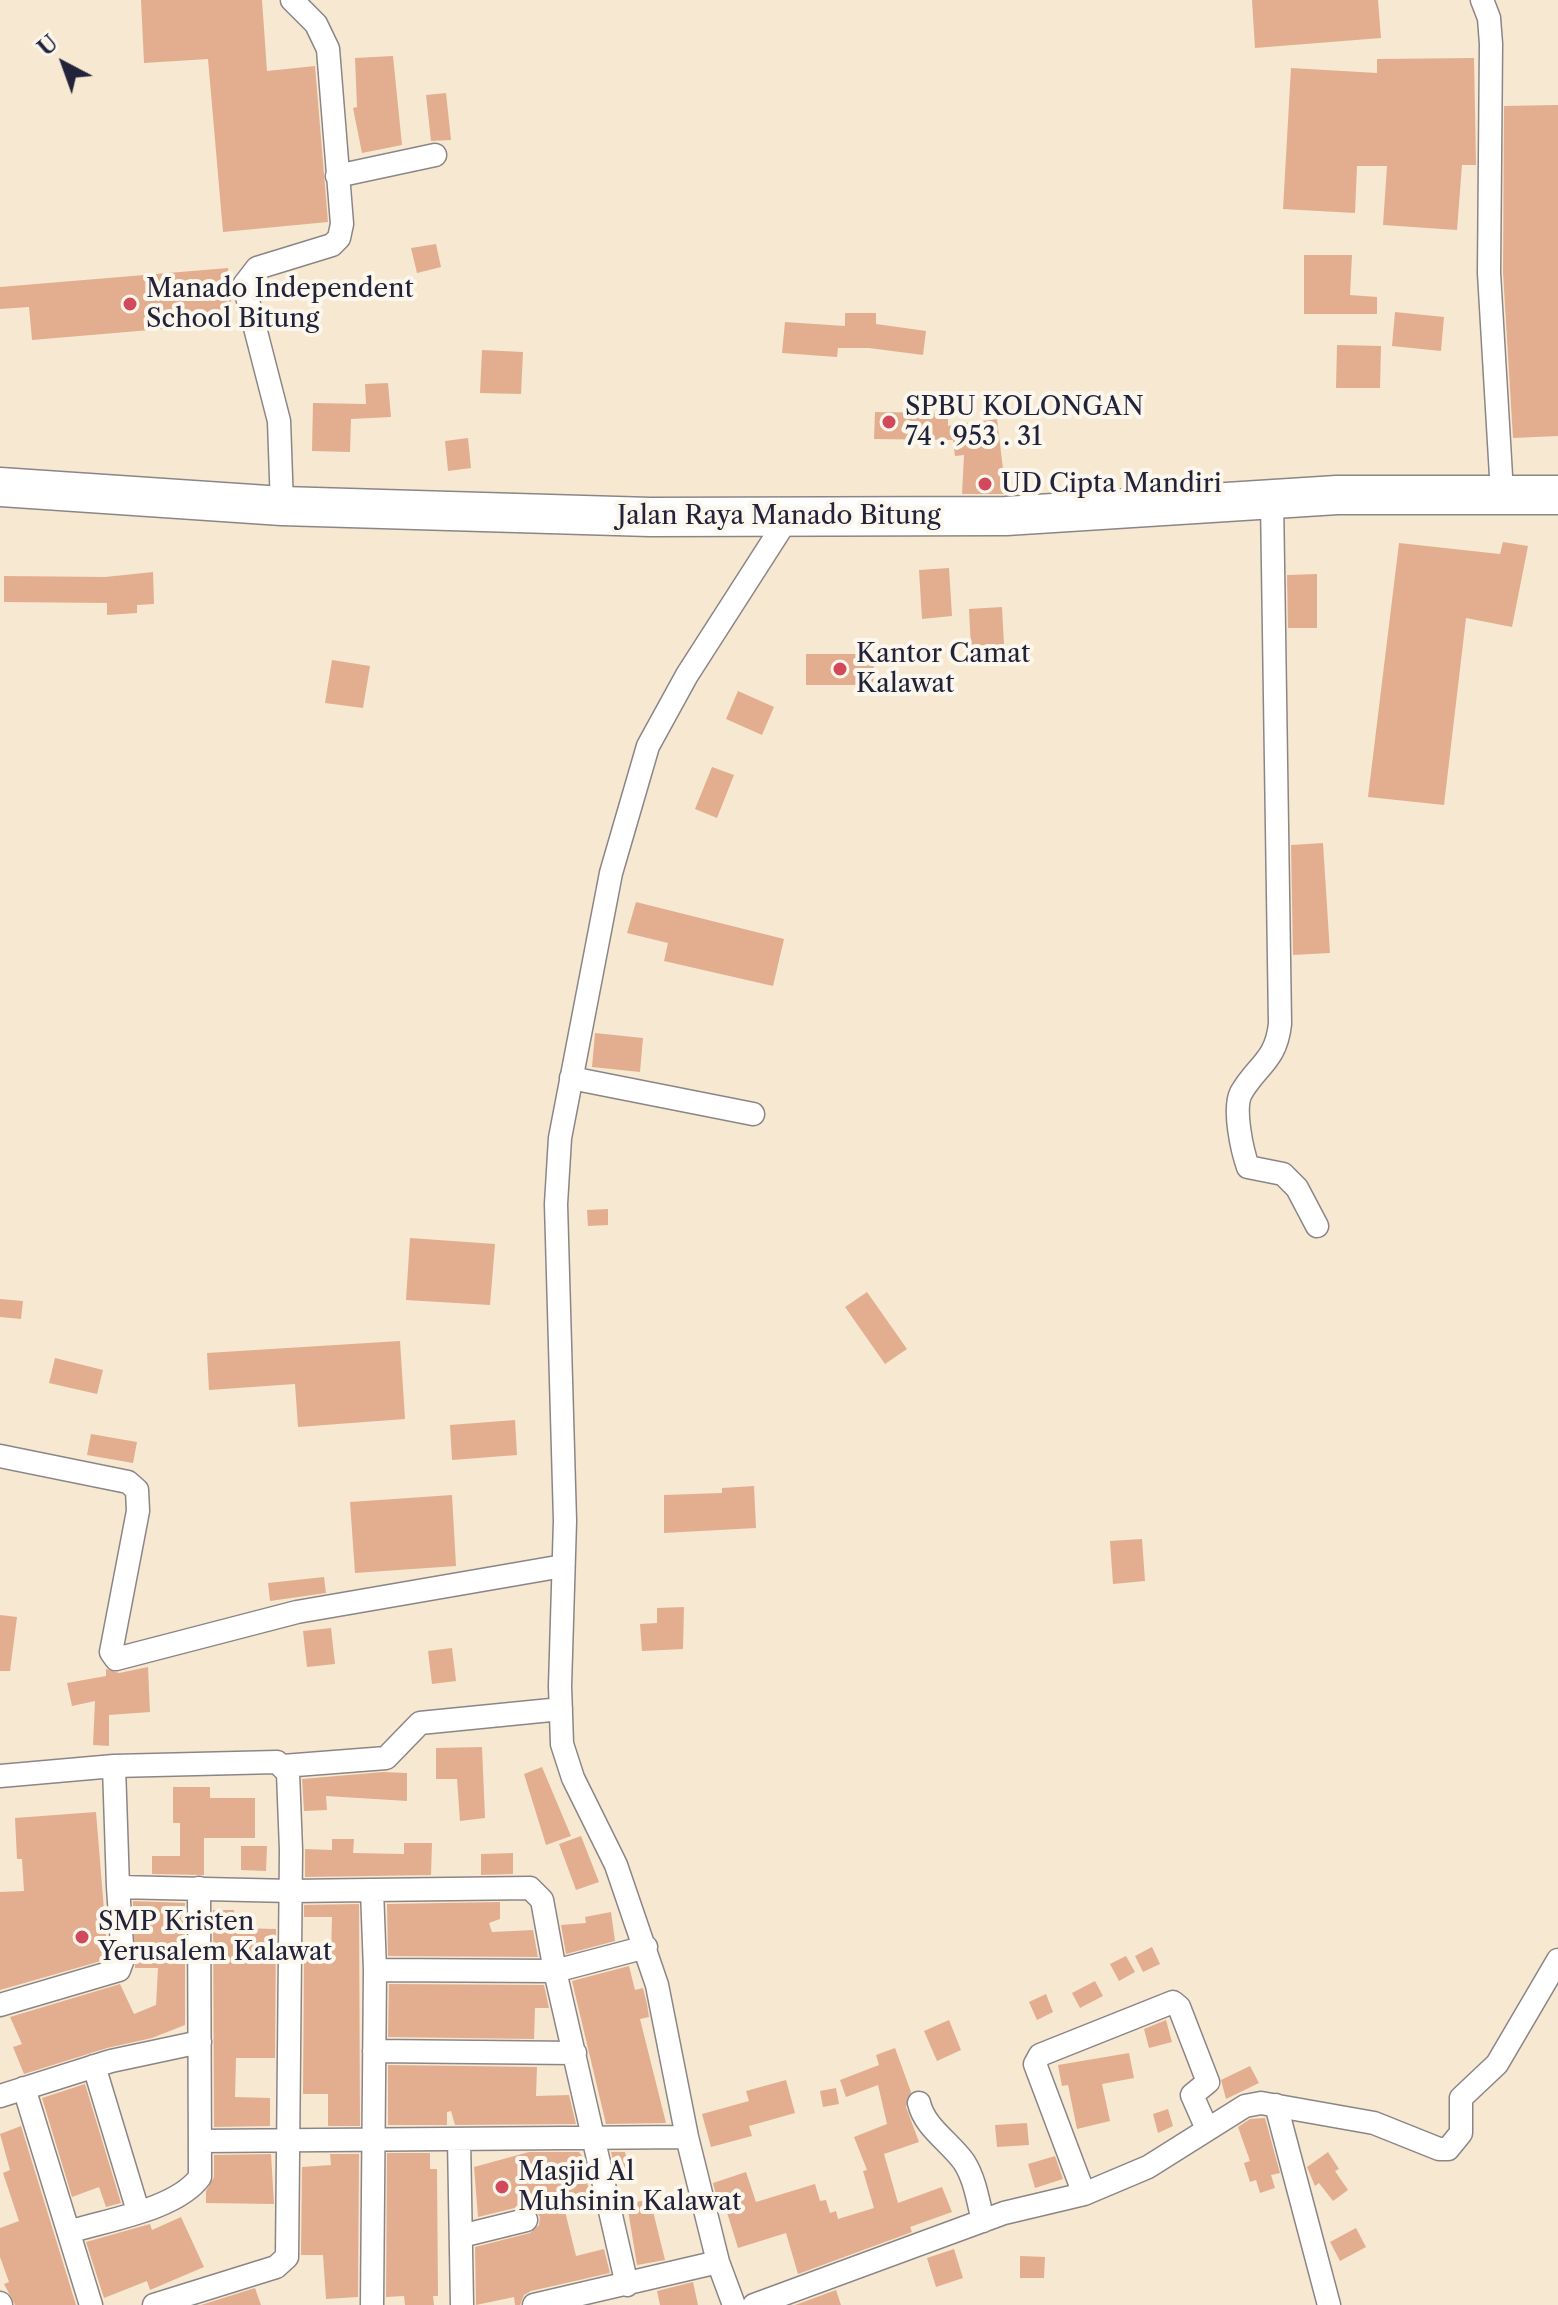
<!DOCTYPE html>
<style>
body{margin:0}
#map{position:relative;width:1558px;height:2305px;overflow:hidden;background:#f6e8d1;font-family:"Libre Caslon Text",serif}
canvas{display:block}
.north{position:absolute;left:24px;top:24px;width:80px;height:80px;-webkit-text-stroke:6px #fbf7ec;paint-order:stroke;rotate:319deg;font-size:22px;font-weight:700;line-height:32px;text-align:center;color:#22223b}
.north::after{content:'';display:block;margin:auto;width:28px;height:36px;background:#22223b;clip-path:polygon(50% 0,100% 100%,50% 72%,0 100%)}
</style>
<div id="map">
<canvas width="1558" height="2305"></canvas>
<div class="north">U</div>
</div>
<script>
const ctx = document.querySelector('canvas').getContext('2d');
ctx.lineJoin = 'round';
function paint(path, color) { ctx.fillStyle = color; ctx.fill(path, 'evenodd'); }
function stroke(path, color, width, dash) { ctx.strokeStyle = color; ctx.lineWidth = width; ctx.lineCap = dash ? 'butt' : 'round'; ctx.setLineDash(dash || []); ctx.stroke(path); }
function write(font, color, halo, rows, align = 'center') {
  ctx.font = font + ' "Libre Caslon Text",serif'; ctx.lineWidth = 8; ctx.setLineDash([]); ctx.textBaseline = 'middle'; ctx.strokeStyle = halo; ctx.fillStyle = color; for (const [text, x, y, turn = 0] of rows) {
    ctx.save(); ctx.translate(x, y); ctx.rotate((+turn || 0) * Math.PI / 180); ctx.textAlign = isNaN(turn) ? turn : align; if (halo) ctx.strokeText(text, 0, 0); ctx.fillText(text, 0, 0); ctx.restore();
  }
}
paint(new Path2D(`
 M141,0H262L267,71L315,66L328,222L223,232L208,59L144,63Z
 M1252,0H1378L1381,38L1255,48Z
 M393,56L402,145L362,153L353,108L357,107L355,58Z
 M1474,58L1476,165H1462L1457,230L1383,225L1387,166H1357L1355,213L1283,209L1291,68L1377,73V59Z
 M446,93L451,140L431,141L426,95Z
 M1558,105V436L1513,438L1503,273L1504,106Z
 M436,244L441,267L417,273L411,248Z
 M1304,255H1352L1350,295L1377,297V314H1304Z
 M228,268L233,323L32,340L29,307L0,309V287Z
 M1395,312L1444,317L1441,351L1392,346Z
 M845,313H876V324L926,331L923,355L869,348H838L837,357L782,353L785,322L845,326Z
 M1337,345L1381,346L1380,388H1336Z
 M482,350L523,352L521,394L480,393Z
 M388,383L391,417L351,419L350,452L312,451L313,403L366,404L365,384Z
 M875,412L948,413V426L997,419L1003,469H1008L1006,494H962L964,455L955,456L953,440L874,439Z
 M468,438L471,468L448,471L445,441Z
 M1503,542L1528,546L1512,627L1466,618L1444,805L1368,797L1399,543L1500,554Z
 M949,568L952,616L922,619L919,570Z
 M153,572L154,604L137,605V613L107,615V603L4,602V576L105,577Z
 M1317,574V628H1288L1287,575Z
 M1002,607L1004,645L971,648L969,609Z
 M806,654H874L873,685H806Z
 M332,660L370,666L363,708L325,703Z
 M738,691L774,707L762,735L726,719Z
 M712,767L734,775L717,818L695,809Z
 M1323,843L1330,953L1293,955L1291,845Z
 M636,902L784,939L773,986L664,961L668,943L627,933Z
 M595,1033L643,1038L640,1072L592,1067Z
 M608,1209V1225L588,1226L587,1210Z
 M410,1238L495,1244L490,1305L406,1300Z
 M867,1292L907,1349L885,1364L845,1307Z
 M0,1299L23,1301L21,1319L0,1317Z
 M400,1341L405,1419L298,1427L295,1384L209,1390L207,1353Z
 M55,1358L103,1370L97,1394L49,1383Z
 M515,1420L517,1455L452,1460L450,1425Z
 M91,1434L137,1442L133,1463L87,1455Z
 M754,1486L756,1528L664,1533V1495L722,1493V1488Z
 M452,1495L456,1566L355,1573L350,1502Z
 M1142,1539L1145,1581L1113,1584L1110,1541Z
 M324,1577L326,1593L270,1601L268,1583Z
 M684,1607L683,1649L642,1651L640,1624L657,1623V1608Z
 M0,1615L17,1617L10,1671H0Z
 M331,1628L335,1664L307,1667L303,1631Z
 M452,1648L456,1681L432,1684L428,1651Z
 M148,1667L150,1712L109,1715V1746L93,1745L95,1701L72,1706L67,1683L106,1676V1669L119,1673Z
 M482,1747L485,1818L460,1821L457,1779H436V1748Z
 M542,1767L571,1836L546,1845L524,1774Z
 M383,1772L407,1773V1801L326,1796L327,1810L304,1811L302,1779Z
 M173,1787H210V1798H255V1838H204V1875L152,1874V1856H180V1823H173Z
 M96,1812L108,1959L0,1990V1892L24,1891L22,1859H17L15,1818Z
 M581,1836L599,1882L576,1890L559,1844Z
 M332,1839H354L353,1853L404,1854V1843H432L431,1875L305,1877V1849L332,1850Z
 M241,1846H267L266,1871L241,1870Z
 M513,1853V1874L481,1875V1854Z
 M133,1901L185,1903V2025L152,2038L107,2048L24,2074L13,2047L22,2044L10,2017L120,1984L134,2014L156,2005L158,1968H135Z
 M500,1902V1919L489,1923L492,1932L533,1930L538,1957L388,1956L387,1904Z
 M359,1904L360,2126H328V2094H303L304,1957H331L332,1917H304V1905Z
 M213,1910H234V1928L276,1929L275,2058H236L235,2097L270,2098V2126L214,2127Z
 M611,1912L615,1941L566,1954L561,1925L586,1923L585,1917Z
 M1152,1947L1160,1964L1143,1972L1135,1956Z
 M1126,1956L1135,1972L1119,1981L1110,1964Z
 M629,1966L635,1990L643,1988L647,2004L649,2017L640,2019L666,2123H664L606,2124L572,1981Z
 M1095,1981L1103,1996L1080,2008L1072,1993Z
 M389,1984L544,1985L549,2008H535L534,2039L388,2037Z
 M1046,1994L1053,2012L1037,2020L1029,2002Z
 M949,2020L961,2050L937,2061L924,2031Z
 M1166,2020L1172,2042L1149,2048L1144,2029Z
 M895,2048L911,2092L906,2107L919,2142L884,2154L898,2203L942,2187L952,2212L910,2227L912,2232L798,2274L786,2233L738,2248L725,2206L719,2208L713,2183L746,2172L756,2202L815,2184L820,2201L826,2200L830,2213L836,2211L838,2219L874,2208L863,2171L867,2170L854,2137L887,2124L878,2085L846,2097L840,2080L879,2065L876,2055Z
 M1129,2053L1134,2078L1102,2084L1110,2121L1077,2129L1068,2085L1062,2086L1058,2065Z
 M388,2065L537,2067L536,2096L569,2095L576,2124L455,2125L451,2111L447,2112V2125H388Z
 M1250,2066L1259,2083L1226,2099L1221,2080Z
 M786,2080L795,2113L749,2126L752,2136L711,2147L702,2114L749,2101L746,2091Z
 M85,2084L121,2203L106,2207L99,2187L72,2197L42,2098Z
 M836,2088L839,2104L823,2107L820,2091Z
 M1168,2109L1173,2126L1158,2133L1153,2114Z
 M1265,2118L1280,2173L1271,2175L1275,2188L1260,2193L1256,2180L1250,2182L1244,2163L1250,2161L1238,2127L1250,2119Z
 M1027,2123L1029,2145L997,2147L995,2125Z
 M21,2126L76,2305H15L4,2284L9,2282L0,2257V2228L19,2221L3,2173L10,2170L0,2134Z
 M529,2152H579L583,2157L589,2192L562,2199L576,2256L604,2249L610,2273L531,2291L524,2295L520,2305H515L514,2297L476,2305L475,2247L530,2233L539,2225L540,2217L535,2210L523,2206L478,2217L474,2167Z
 M611,2152H625L632,2180L618,2183Z
 M1328,2152L1339,2169L1335,2171L1348,2190L1333,2201L1319,2183L1315,2186L1307,2167Z
 M387,2153H430V2169H437L438,2296H433L434,2305H405L404,2296L386,2297Z
 M271,2154L274,2204L206,2203V2191L214,2177V2155Z
 M330,2154H359L358,2297L326,2299L323,2255H301L302,2167L331,2165Z
 M1055,2156L1063,2179L1035,2188L1028,2164Z
 M650,2199L665,2260L637,2265L627,2204Z
 M181,2217L204,2267L150,2290L147,2281L104,2298L86,2242L150,2224L152,2230Z
 M1356,2228L1366,2247L1340,2261L1330,2242Z
 M954,2249L963,2278L936,2287L927,2258Z
 M1020,2256L1045,2257L1044,2278H1020Z
 M693,2282L698,2305H660L657,2291Z
 M255,2288L261,2305H201Z
 M836,2290L841,2305H795Z`), '#e3ae8f');
const minor = new Path2D(`
 M1482,0L1489,18L1491,44L1489,273L1502,493
 M337,176L435,155
 M1272,500L1280,1024C1276,1061 1257,1065 1241,1093C1233,1109 1242,1150 1248,1167L1283,1174L1297,1188L1317,1226
 M282,506L279,421L244,285L257,268L332,245L339,238L342,224L328,49L316,24L292,0
 M571,1078L753,1114
 M0,1456L128,1482L137,1490L138,1511L111,1652L116,1659L297,1612L563,1566
 M114,1766L118,1887L291,1891L530,1888L542,1900L555,1971L375,1970L372,2305
 M283,1766L386,1758L420,1723L561,1709
 M0,1776L114,1766L277,1762L288,1773L291,1850L287,2257L276,2267L154,2305
 M372,1890L375,1970
 M0,2005L119,1970L123,1959L118,1887
 M374,2051L575,2053
 M94,2066L138,2211
 M24,2088L91,2305
 M0,2096L111,2061L200,2042
 M919,2103C925,2128 949,2141 964,2162C975,2179 978,2201 983,2221
 M1276,2105L1329,2305
 M459,2139L462,2305
 M201,2141L687,2137
 M1084,2194L1035,2064L1040,2055L1173,2002L1179,2007L1208,2082L1192,2095L1207,2129
 M69,2232C106,2220 176,2210 200,2177L199,1888
 M461,2236L526,2220
 M627,2285L555,1971L646,1947
 M0,2303L1,2305
 M534,2305L718,2262
 M734,2305L718,2262L687,2137L657,1985L616,1865L573,1778L562,1744L560,1686L565,1521L556,1204L560,1138L611,873L648,746L687,675L789,516
 M754,2305L1004,2213L1084,2194L1148,2167L1245,2106L1261,2103L1374,2123L1439,2149H1448L1461,2133V2098L1497,2064L1558,1960`);
const trunk = new Path2D(`
 M0,487L282,506L650,517L1006,516L1337,495H1558`);
stroke(minor, '#8c8586', 25);
stroke(trunk, '#8c8586', 41);
stroke(minor, '#fff', 22);
stroke(trunk, '#fff', 38);
for (const [x, y, r, color] of [
 [130,304,8,"#d1495b"],
 [889,422,8,"#d1495b"],
 [985,484,8,"#d1495b"],
 [840,669,8,"#d1495b"],
 [82,1937,8,"#d1495b"],
 [502,2187,8,"#d1495b"]
]) { const dot = new Path2D(); dot.arc(x, y, r, 0, 2 * Math.PI); ctx.fillStyle = color; ctx.fill(dot); stroke(dot, '#fbf7ec', 3); }
write('26px', '#22223b', '#fbf7ec', [
 ["Manado Independent",146,289],
 ["School Bitung",146,319],
 ["SPBU KOLONGAN",905,407],
 ["74 . 953 . 31",905,437],
 ["UD Cipta Mandiri",1001,484],
 ["Kantor Camat",856,654],
 ["Kalawat",856,684],
 ["SMP Kristen",98,1922],
 ["Yerusalem Kalawat",98,1952],
 ["Masjid Al",518,2172],
 ["Muhsinin Kalawat",518,2202]
], 'left');
write('26px', '#22223b', '#fbf7ec', [
 ["Jalan Raya Manado Bitung",779,516]
]);
</script>
